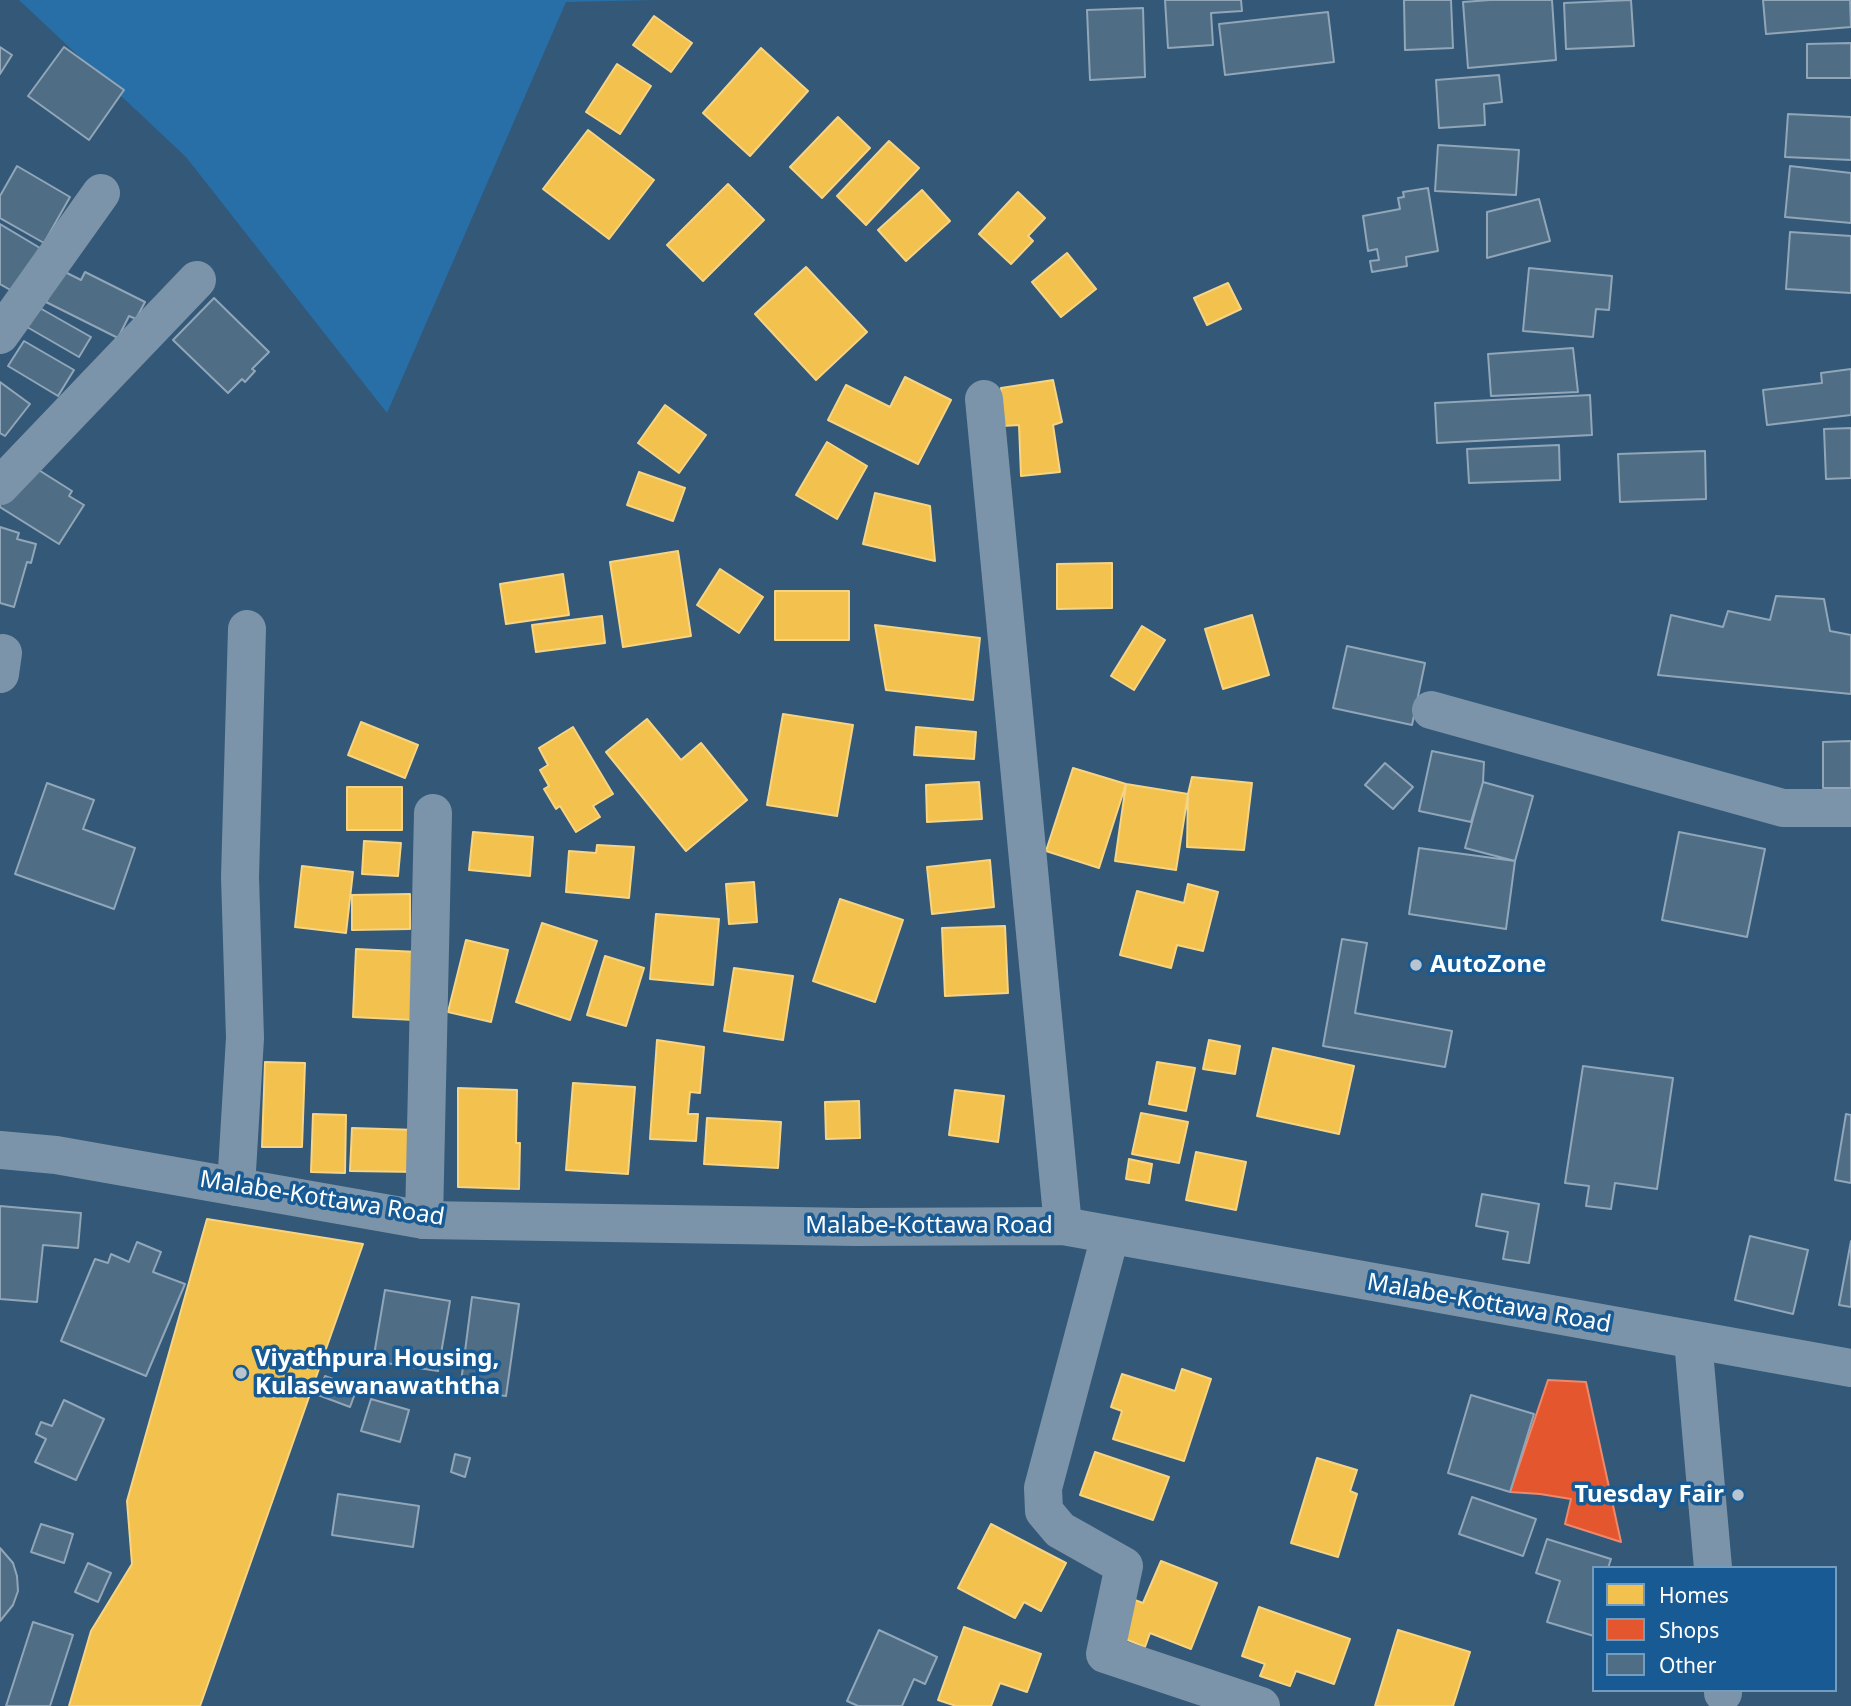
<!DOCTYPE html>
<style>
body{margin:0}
#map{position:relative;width:1851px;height:1706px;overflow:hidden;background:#345877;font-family:"Noto Sans",sans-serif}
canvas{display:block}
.legend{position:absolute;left:1592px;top:1566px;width:245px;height:126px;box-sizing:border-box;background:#175a94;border:2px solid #749cbf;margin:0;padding:9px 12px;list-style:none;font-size:21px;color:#fff}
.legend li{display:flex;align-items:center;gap:14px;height:35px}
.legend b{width:35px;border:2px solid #749cbf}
</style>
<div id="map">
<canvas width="1851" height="1706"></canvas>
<ul class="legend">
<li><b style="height:19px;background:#f2c14e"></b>Homes</li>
<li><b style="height:19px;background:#e4572e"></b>Shops</li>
<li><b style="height:19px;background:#506d86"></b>Other</li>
</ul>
</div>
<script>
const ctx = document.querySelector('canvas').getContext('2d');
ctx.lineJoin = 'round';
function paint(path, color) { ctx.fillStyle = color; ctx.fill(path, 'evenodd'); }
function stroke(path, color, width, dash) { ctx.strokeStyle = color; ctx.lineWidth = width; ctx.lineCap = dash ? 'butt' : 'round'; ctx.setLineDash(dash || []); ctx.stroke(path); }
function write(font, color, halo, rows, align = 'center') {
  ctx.font = font + ' "Noto Sans",sans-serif'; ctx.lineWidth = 7; ctx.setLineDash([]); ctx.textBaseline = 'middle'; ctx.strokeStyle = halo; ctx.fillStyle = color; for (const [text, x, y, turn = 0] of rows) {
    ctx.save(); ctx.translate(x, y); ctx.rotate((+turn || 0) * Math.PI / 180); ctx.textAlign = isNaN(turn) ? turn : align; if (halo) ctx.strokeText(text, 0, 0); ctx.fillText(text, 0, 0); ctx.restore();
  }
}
paint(new Path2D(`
 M19,0H654L566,2L387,413L186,157Z`), '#286fa8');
const homes = new Path2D(`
 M654,16L692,43L671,72L633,45Z
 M761,48L808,91L750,156L703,113Z
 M617,64L651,86L620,134L586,112Z
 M838,117L870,148L822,198L790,167Z
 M588,130L654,180L609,239L543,189Z
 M889,141L919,168L866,225L837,196Z
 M728,184L764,220L703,281L667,245Z
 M922,190L950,221L906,261L878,230Z
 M1018,192L1045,218L1028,236L1033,241L1011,264L979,234Z
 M1067,253L1096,289L1061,317L1032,282Z
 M806,267L867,332L816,380L755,314Z
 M1228,283L1241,309L1207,325L1194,298Z
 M905,377L951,400L918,464L828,420L846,385L890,407Z
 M1053,380L1062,422L1053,425L1060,472L1021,476L1019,425L1002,426L1001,388Z
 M665,405L706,435L679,473L638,443Z
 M827,442L867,466L837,519L796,495Z
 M639,472L685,488L673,521L627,505Z
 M875,493L930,506L935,561L863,544Z
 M678,551L691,636L623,647L610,562Z
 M1112,563V608L1057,609V564Z
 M720,569L763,597L739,633L697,605Z
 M563,574L569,615L506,624L500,584Z
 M775,591H849V640H775Z
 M1252,615L1269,675L1223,689L1205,629Z
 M602,616L605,643L536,652L532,625Z
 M875,625L980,638L973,700L886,690Z
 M1142,626L1165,640L1134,690L1111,676Z
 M783,714L853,725L837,816L767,805Z
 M647,719L681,760L701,743L747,800L686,851L606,752Z
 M361,722L418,745L405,778L348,755Z
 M573,727L613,794L593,806L600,817L576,832L560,806L556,809L544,789L549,786L540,770L548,765L539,748Z
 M916,727L976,732L974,759L914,755Z
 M1073,768L1126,784L1099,868L1046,851Z
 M1192,777L1252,783L1244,850L1187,847L1188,794Z
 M979,782L982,819L927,822L926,785Z
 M1126,784L1188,794L1176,870L1115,861Z
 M347,787H402V830H347Z
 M473,832L533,837L530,876L469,870Z
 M364,841L401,843L398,876L362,874Z
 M597,845L634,847L629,898L566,892L569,851L596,853Z
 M990,860L994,907L932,914L927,867Z
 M302,866L353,872L346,933L295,927Z
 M754,882L757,922L729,924L726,884Z
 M1188,884L1218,892L1203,951L1177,945L1171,968L1120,955L1137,891L1184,903Z
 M410,894V929L352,930V895Z
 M840,899L903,920L875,1002L813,981Z
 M656,914L719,919L713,985L650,979Z
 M542,923L597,941L570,1020L516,1002Z
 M1005,926L1008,993L945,996L942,928Z
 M466,940L508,950L491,1022L448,1012Z
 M356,949L418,952L415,1020L353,1017Z
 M605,956L644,968L626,1026L587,1015Z
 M734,968L793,976L783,1040L724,1031Z
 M657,1040L704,1047L700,1093L690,1092L688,1114H698L696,1141L650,1139Z
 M1209,1040L1240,1046L1235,1074L1203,1069Z
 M1273,1048L1354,1066L1339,1134L1257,1116Z
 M265,1062L305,1063L302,1147H262Z
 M1157,1062L1195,1068L1186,1111L1149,1104Z
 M573,1083L635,1087L628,1174L566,1170Z
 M458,1088L517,1090L516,1143H520L519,1189L458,1187Z
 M955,1090L1004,1096L998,1142L949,1135Z
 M859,1101L860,1138L826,1139L825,1102Z
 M1141,1113L1188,1122L1179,1163L1132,1154Z
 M313,1114L346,1115L345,1173L311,1172Z
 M707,1118L781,1122L778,1168L704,1164Z
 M352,1128L418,1130L417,1172L350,1171Z
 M1196,1152L1246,1162L1236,1210L1186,1200Z
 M1129,1159L1152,1164L1149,1183L1126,1179Z
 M207,1219L363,1244L200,1706H69L91,1631L132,1564L127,1501Z
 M1182,1369L1211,1379L1184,1461L1113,1439L1122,1411L1111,1407L1122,1374L1175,1391Z
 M1095,1452L1169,1477L1153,1520L1080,1495Z
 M1317,1458L1357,1470L1350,1491L1357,1494L1338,1557L1291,1543Z
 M991,1524L1066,1563L1041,1611L1024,1602L1015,1618L958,1588Z
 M1161,1561L1217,1583L1191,1649L1150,1633L1145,1647L1118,1636L1132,1599L1143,1603Z
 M1259,1607L1350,1639L1334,1684L1296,1671L1290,1686L1260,1676L1265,1664L1242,1656Z
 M964,1627L1041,1654L1027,1692L1000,1683L991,1706H956L938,1700Z
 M1398,1630L1470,1652L1453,1706H1375Z`);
paint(homes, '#f2c14e');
stroke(homes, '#f6d483', 2);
const shops = new Path2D(`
 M1548,1380L1586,1382L1621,1542L1565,1524L1571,1499L1540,1494L1510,1492Z`);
paint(shops, '#e4572e');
stroke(shops, '#ec896d', 2);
const building = new Path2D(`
 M1165,0H1241L1242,11L1211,13L1213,45L1168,48Z
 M1404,0H1451L1453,48L1405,50Z
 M1490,0H1552L1556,60L1468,68L1463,2Z
 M1631,0L1634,46L1566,49L1564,3Z
 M1763,0H1850L1851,27L1766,34Z
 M1143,8L1145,77L1090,80L1087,10Z
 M1328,12L1334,62L1225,75L1219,24Z
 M1851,43V78H1807V44Z
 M0,47L12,55L0,74Z
 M64,47L124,90L89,140L28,96Z
 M1499,75L1502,102L1484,104L1485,125L1439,128L1436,80Z
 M1788,114L1851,117V160L1785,157Z
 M1438,145L1519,150L1516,195L1435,191Z
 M17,166L70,197L44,243L0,218V196Z
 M1790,166L1851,173V223L1785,217Z
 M1428,188L1438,251L1406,257L1407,266L1372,272L1370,261L1379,260L1377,249L1368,251L1363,216L1400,209L1398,198L1404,197L1403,192Z
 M1539,199L1550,241L1487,258V212Z
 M0,224L40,248L14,292L0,284Z
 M1790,232L1851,236V293L1786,289Z
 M1529,268L1612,276L1609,310L1596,309L1593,337L1523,331Z
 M61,270L81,280L85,272L145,302L136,319L129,316L118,338L46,302Z
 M214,298L269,352L252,369L255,371L245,382L242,379L228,393L173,340Z
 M38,307L91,337L79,357L27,327Z
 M24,341L74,370L58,396L8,366Z
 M1573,348L1578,392L1491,396L1488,354Z
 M1851,369V415L1767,425L1763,390L1822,383L1821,373Z
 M0,382L30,404L5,436L0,433Z
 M1590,395L1592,435L1437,443L1435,403Z
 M1851,428V478L1826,479L1824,429Z
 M1559,445L1560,480L1469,483L1467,449Z
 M1705,451L1706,499L1620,502L1618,454Z
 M26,462L72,491L69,496L84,505L59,544L0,507V502Z
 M0,527L19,533L17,539L36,544L31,563L27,562L14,607L0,603Z
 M1776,596L1824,599L1830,631L1851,635V694L1658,675L1671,615L1723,627L1728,611L1770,620Z
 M1347,646L1425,663L1412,725L1333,708Z
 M1851,741V788H1823V742Z
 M1432,751L1484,762L1483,782L1471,822L1419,811Z
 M1385,763L1413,787L1393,809L1365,785Z
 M1483,782L1533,796L1515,861L1465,848Z
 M47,783L94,800L83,829L135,848L114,909L15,874Z
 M1679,832L1765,849L1747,937L1662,920Z
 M1419,848L1515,861L1506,929L1409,914Z
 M1342,939L1367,943L1355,1013L1452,1031L1445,1067L1323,1046Z
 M1583,1066L1673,1078L1657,1189L1615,1183L1611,1209L1586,1206L1589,1186L1565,1183Z
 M1846,1114L1851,1115V1183L1835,1180Z
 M1482,1194L1539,1204L1529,1263L1503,1259L1508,1232L1476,1226Z
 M0,1206L81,1213L78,1248L43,1245L37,1302L0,1299Z
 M1750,1236L1808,1250L1793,1314L1735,1300Z
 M1851,1241V1307L1839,1305Z
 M137,1242L161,1252L153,1272L185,1284L146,1376L61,1341L95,1259L108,1263L111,1254L129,1262Z
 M385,1290L450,1301L438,1371L373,1361Z
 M472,1297L519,1304L506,1396L460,1390Z
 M325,1376L357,1388L350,1407L318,1395Z
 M1471,1395L1534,1414L1510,1492L1448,1473Z
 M371,1399L409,1410L400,1442L361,1431Z
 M64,1400L104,1419L76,1480L35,1462L46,1439L36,1434L41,1422L52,1426Z
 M455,1454L470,1458L465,1477L451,1472Z
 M338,1494L419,1506L413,1547L332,1535Z
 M1472,1497L1536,1519L1523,1556L1459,1534Z
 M41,1524L73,1534L64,1563L31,1552Z
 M1547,1539L1611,1559L1608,1568H1594V1636L1547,1622L1560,1581L1536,1573Z
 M0,1548L13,1563L17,1576L18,1591L13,1605L0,1621Z
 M88,1563L111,1573L98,1602L75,1592Z
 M33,1622L73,1635L50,1706H6Z
 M879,1630L937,1657L925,1684L914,1679L902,1706H858L847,1701Z`);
paint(building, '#506d86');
stroke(building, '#91a6b8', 2);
stroke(new Path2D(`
 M0,335L101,193
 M984,399L1063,1226
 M0,486L197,280
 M0,674L3,653
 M1431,710L1783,808H1851
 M236,1187L245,1038L240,877L247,629
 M424,1220L433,813
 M1110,1236L1043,1488L1044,1511L1060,1530L1124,1566L1105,1654L1261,1706
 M1693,1340L1713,1568
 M1723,1690V1693`), '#7c94aa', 38);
stroke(new Path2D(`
 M0,1150L56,1155L424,1220L856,1227L1063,1226L1851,1368`), '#7b94a9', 38);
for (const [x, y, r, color] of [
 [1416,965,7,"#b8c5cf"],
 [241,1373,7,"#b8c5cf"],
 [1738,1495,7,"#b8c5cf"]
]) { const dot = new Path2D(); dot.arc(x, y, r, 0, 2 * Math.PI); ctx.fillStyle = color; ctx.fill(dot); stroke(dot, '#175a94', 2.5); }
write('bold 24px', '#fff', '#175a94', [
 ["AutoZone",1430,965],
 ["Viyathpura Housing,",255,1359],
 ["Kulasewanawaththa",255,1387],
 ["Tuesday Fair",1724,1495,"right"]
], 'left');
write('24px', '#fff', '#175a94', [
 ["Malabe-Kottawa Road",322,1199,9],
 ["Malabe-Kottawa Road",929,1226],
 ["Malabe-Kottawa Road",1489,1304,10]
]);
</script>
